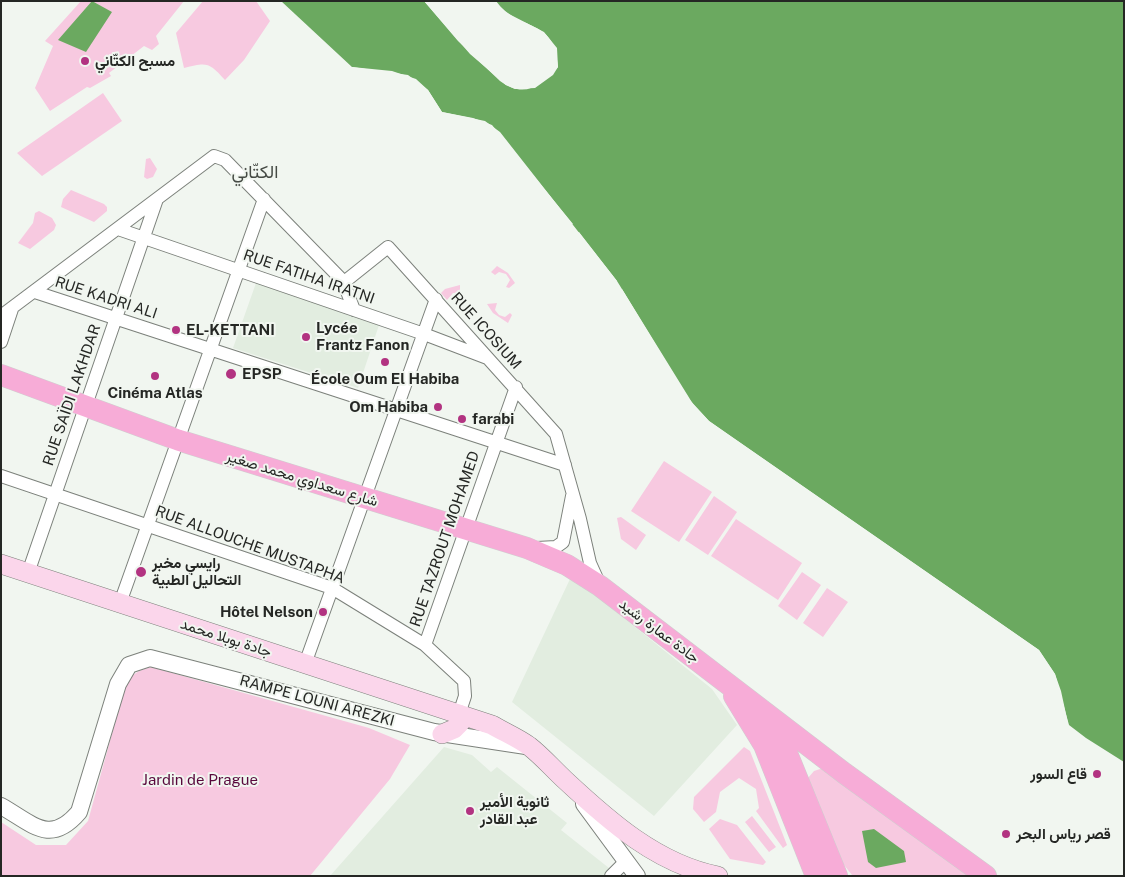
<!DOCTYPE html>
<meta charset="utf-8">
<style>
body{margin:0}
#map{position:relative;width:1125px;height:877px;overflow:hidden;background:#f1f6f0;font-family:"Public Sans",sans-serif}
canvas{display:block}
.frame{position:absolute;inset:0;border:2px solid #252724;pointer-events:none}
</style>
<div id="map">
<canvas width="1125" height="877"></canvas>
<div class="frame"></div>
</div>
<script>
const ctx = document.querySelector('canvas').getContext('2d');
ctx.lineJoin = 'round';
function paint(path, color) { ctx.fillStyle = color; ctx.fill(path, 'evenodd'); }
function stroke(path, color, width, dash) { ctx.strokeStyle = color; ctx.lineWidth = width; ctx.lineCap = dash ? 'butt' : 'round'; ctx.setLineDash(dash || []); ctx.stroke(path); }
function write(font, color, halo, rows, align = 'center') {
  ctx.font = font + ' "Public Sans",Vazirmatn,sans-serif'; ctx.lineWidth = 4; ctx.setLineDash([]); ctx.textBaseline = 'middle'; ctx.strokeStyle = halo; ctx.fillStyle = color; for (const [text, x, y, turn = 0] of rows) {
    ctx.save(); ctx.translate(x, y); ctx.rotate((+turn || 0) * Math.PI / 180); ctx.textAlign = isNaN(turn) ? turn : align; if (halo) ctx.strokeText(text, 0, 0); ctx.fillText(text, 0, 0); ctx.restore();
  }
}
paint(new Path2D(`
 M256,283L379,325L358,388L233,348Z
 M570,579L578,581L712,689L737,725L654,816L512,702Z
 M444,747L472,755L491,772L497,767L567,823L561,830L614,872L611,876H330Z`), '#e2ede0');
paint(new Path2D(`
 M81,1H184L156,36L159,44L152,50L144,46L109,73L111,76L90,88L87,87L50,111L35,88L53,46L45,41Z
 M203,1H256L270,21L244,60L225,80C209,62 207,62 184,68L176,33Z
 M103,93L122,121L42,176L17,153Z
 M150,158L157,169L153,177L147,179L144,177L146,159Z
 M71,190L104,204L107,207V211L94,222L61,207L63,199Z
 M39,211L52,218L56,225L54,230L30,249L18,243L33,223L35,213Z
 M497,266L508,273L515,283L509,288L506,287L510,280L506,274L499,272L495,275L491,272Z
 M460,285V293H453L447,300L441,293L445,289Z
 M497,303L495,310L499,315L505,317L510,313L512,315L508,323L493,313L487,304Z
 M664,461L712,492L679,542L631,511Z
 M714,496L737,512L708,555L685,540Z
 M621,517L646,535L636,550L621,539L617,518Z
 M736,519L802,563L778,600L711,556Z
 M802,572L821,585L797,620L778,606Z
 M827,588L848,602L823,637L803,623Z
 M151,667L369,728L410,745L390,779L310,876H1V822L36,845H66L88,821L127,679L139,671Z
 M744,747L750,751L787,845L783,848L756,811L759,808L756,789L739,778L720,792L716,812L704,822L693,809L694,797Z
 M820,769H823L975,876L852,875L840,860L808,778L814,771Z
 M752,816L776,847L769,852L745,822Z
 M720,819L737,825L766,862L763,865L730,859L709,829Z`), '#f7c9e0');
paint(new Path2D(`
 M92,1L112,12L86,52L58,40Z
 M281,1H424L458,41L500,81C524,99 541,86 558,67C555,16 519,33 496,1H1124V762L1086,738L1069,725L1055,674L1039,650L729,435L709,421L693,404L617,281L500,132L485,121L442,112L428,90L416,79L392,71L352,67Z
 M874,829L904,851L906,862L876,868L868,862L862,831Z`), '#6ba960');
paint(new Path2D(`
 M424,1H427L471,52L507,83L527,87L543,80L555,66L554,49L542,34L506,15L493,1L507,13L544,32L557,48L558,67L553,75L535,88L515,89L506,85L470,54Z
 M352,67L408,75L428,90L442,112L473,118L492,125L573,224L571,225L490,127L440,114L426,91L407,78L352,70Z
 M579,232L617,281L616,283L577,233Z
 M622,289L688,398L709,421L1039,650L1055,674L1061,691L1069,728L1066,726L1053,675L1037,652L708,422L686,399L621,291Z`), '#f1f6f0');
const minor = new Path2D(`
 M118,229L424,334L487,358
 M343,281L348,279L388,247L556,434L580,519L590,563L599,583
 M35,292L565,465
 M1,316L214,156L225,160L343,281L354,310
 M1,342L12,309
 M1,476L332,588L425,645L464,681L465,696L459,714
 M537,548L556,547L563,542L572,496
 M28,573L157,199
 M120,603L264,199
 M425,645L516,387
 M305,664L436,299
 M611,876L627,860`);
const tertiary = new Path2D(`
 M584,804L637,876
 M1,806C33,824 50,846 79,812L118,684L129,665L150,658L434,732L526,746`);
const secondary = new Path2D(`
 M1,564L492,725C504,732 518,738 529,746C542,756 553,769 565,780C609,821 657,864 718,876
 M442,734L454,729L460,723L459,714`);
const primary = new Path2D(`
 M1,375L178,440L527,548L567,565L600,586L844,773L986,876
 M734,696L764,745L816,876
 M773,719L837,876`);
stroke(minor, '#7c817b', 14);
stroke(tertiary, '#7c817b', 18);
stroke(secondary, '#7c817b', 20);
stroke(primary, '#cfcfcf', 22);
stroke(minor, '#fff', 12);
stroke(tertiary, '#fff', 16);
stroke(secondary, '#fbd6eb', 19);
stroke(primary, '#f7acd7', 21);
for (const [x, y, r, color] of [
 [85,61,5,"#b23381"],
 [176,330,5,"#b23381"],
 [306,337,5,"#b23381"],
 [385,362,5,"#b23381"],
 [231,374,6,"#b23381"],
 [155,376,5,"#b23381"],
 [438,407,5,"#b23381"],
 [462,419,5,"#b23381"],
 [141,572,6,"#b23381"],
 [323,612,5,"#b23381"],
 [1097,774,5,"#b23381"],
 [470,811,5,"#b23381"],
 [1006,834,5,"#b23381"]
]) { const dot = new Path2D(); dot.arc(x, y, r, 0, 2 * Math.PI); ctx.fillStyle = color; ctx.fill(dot); stroke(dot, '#f1f6f0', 2); }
write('bold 15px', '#252724', '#f1f6f0', [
 ["مسبح الكتّاني",95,61],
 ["Lycée",316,328],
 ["Frantz Fanon",316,345],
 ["EL-KETTANI",186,330],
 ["EPSP",242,374],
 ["École Oum El Habiba",385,379,"center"],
 ["Cinéma Atlas",155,393,"center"],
 ["Om Habiba",428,407,"right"],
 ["farabi",472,419],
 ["رايسي مخبر",152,563],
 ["التحاليل الطبية",152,580],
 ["Hôtel Nelson",313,612,"right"],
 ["قاع السور",1087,774,"right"],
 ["ثانوية الأمير",480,802],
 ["عبد القادر",480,819],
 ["قصر رياس البحر",1016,834]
], 'left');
write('15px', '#252724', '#f1f6f0', [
 ["RUE FATIHA IRATNI",309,277,19],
 ["RUE KADRI ALI",106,298,18],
 ["RUE ICOSIUM",486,331,48],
 ["RUE SAÏDI LAKHDAR",72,395,-71],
 ["شارع سعداوي محمد صغير",302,479,17],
 ["RUE TAZROUT MOHAMED",445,539,-71],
 ["RUE ALLOUCHE MUSTAPHA",250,545,20],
 ["جادة عمارة رشيد",659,631,37],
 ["جادة بوبلا محمد",226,638,18],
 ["RAMPE LOUNI AREZKI",317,701,15]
]);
write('15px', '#59093d', '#f1f6f0', [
 ["Jardin de Prague",200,780]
]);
write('18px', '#464b45', '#f1f6f0', [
 ["الكتّاني",255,172]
]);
</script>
